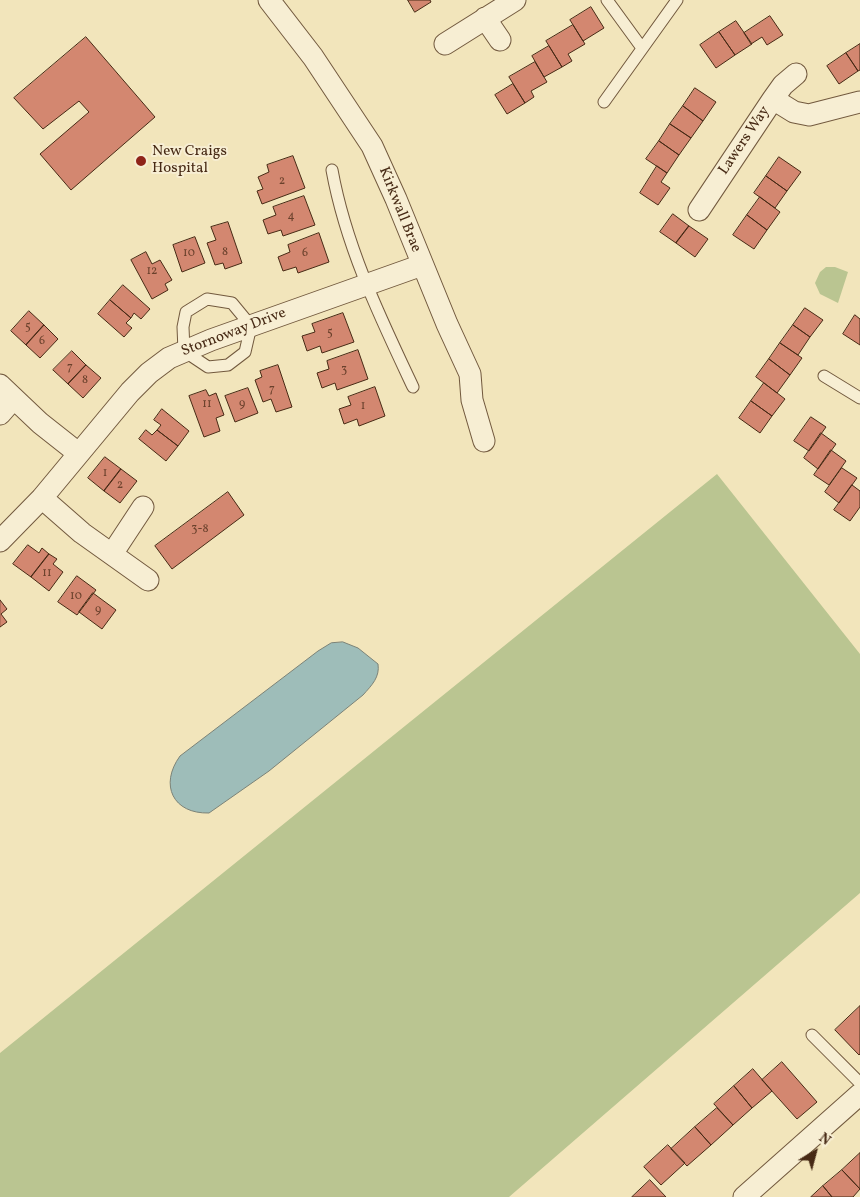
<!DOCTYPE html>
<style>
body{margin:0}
#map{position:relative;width:860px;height:1197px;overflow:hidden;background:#f2e5bb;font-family:Vollkorn,serif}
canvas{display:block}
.north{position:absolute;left:790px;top:1127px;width:50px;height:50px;-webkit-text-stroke:4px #f7eed3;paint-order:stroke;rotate:37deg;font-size:14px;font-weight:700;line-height:20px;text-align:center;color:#472a15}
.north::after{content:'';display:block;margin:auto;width:18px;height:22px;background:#472a15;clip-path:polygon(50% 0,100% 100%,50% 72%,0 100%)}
</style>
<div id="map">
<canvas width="860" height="1197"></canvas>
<div class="north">N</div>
</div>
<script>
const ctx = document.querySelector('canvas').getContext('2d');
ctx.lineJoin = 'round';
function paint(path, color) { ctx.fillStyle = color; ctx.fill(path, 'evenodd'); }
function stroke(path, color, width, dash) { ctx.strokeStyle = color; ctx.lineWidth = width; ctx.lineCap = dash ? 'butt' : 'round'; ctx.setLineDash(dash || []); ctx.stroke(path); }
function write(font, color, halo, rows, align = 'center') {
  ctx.font = font + ' Vollkorn,serif'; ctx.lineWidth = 4; ctx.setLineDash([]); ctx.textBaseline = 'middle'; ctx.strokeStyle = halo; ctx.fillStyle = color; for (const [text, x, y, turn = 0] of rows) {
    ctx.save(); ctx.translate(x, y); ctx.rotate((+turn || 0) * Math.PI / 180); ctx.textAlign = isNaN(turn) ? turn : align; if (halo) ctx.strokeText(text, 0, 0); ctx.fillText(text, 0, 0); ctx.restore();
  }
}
paint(new Path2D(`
 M826,267H835L848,272L838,303L820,294L815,283L820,272Z
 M717,474L860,654V893L509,1197H0V1053Z`), '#bac591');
const water = new Path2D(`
 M343,642L358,648L378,664C380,677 372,685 363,695L269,771L209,813C173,814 159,785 180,756L318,651L331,643Z`);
paint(water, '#9ebdb9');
stroke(water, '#7b8277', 1);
const building = new Path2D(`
 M408,0H430L431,2L415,12Z
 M591,7L604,28L583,41L570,20Z
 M770,16L783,35L767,45L762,37L751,44L744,33Z
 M736,21L752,44L735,55L719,32Z
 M573,25L585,44L568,54L572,61L562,67L546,41Z
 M719,32L735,55L716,68L700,45Z
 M86,37L155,117L71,190L40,154L89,112L79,101L43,129L14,98Z
 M860,44V70L858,71L846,53Z
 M549,46L562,67L544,77L532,56Z
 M846,53L858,71L839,84L827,66Z
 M535,62L547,82L531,91L534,97L525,103L509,77Z
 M513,84L525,103L507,114L495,95Z
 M695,88L716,102L703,121L683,106Z
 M683,106L703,121L691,138L670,124Z
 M670,124L691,138L679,155L659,141Z
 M659,141L679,155L667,173L646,159Z
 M293,156L305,188L262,204L257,191L263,189L258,177L269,172L267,165Z
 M779,157L801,172L787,191L766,176Z
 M657,166L667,173L661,182L670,188L658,205L640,193Z
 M766,176L787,191L775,208L754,193Z
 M304,196L315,225L283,236L281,230L268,234L263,220L276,215L273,207Z
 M760,197L780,212L767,230L747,215Z
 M673,214L689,226L676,243L660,232Z
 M747,215L767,230L754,249L733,235Z
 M228,222L242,263L225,269L223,263L215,265L207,243L216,240L211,227Z
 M689,226L708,239L695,257L676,243Z
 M319,233L329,262L298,273L296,267L283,271L278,257L290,252L288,245Z
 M195,237L205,263L182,272L173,245Z
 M146,252L152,264L160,260L172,280L165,284L168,290L152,299L131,260Z
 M123,285L150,309L141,319L134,313L131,318L110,300Z
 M110,300L131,318L126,323L132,328L124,337L98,314Z
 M805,308L823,320L810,337L793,325Z
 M29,311L44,325L26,345L11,331Z
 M343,313L354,342L322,353L320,346L307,351L302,336L315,332L312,324Z
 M855,315L860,319V345L843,334Z
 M44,325L58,339L40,358L26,345Z
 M793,325L810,337L798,355L780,343Z
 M780,343L802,358L790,375L769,359Z
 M358,350L368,379L337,390L335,383L322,388L317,373L329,369L327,361Z
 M72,351L86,365L68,384L53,370Z
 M769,359L790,375L777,393L756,377Z
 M86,365L101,378L83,398L68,384Z
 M278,365L292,407L276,412L271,399L263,402L255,380L262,377L260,371Z
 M764,383L785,399L772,416L751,401Z
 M375,387L385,416L359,426L357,419L344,424L339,409L351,405L348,397Z
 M248,388L258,413L235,422L225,396Z
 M206,390L209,396L216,393L224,415L216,418L220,431L204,437L189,396Z
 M751,401L772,416L760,433L739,418Z
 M162,409L189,431L178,446L157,430L161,425L154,420Z
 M811,417L826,427L809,451L794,441Z
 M146,430L152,435L157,430L178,446L166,461L139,439Z
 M821,433L836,444L818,469L804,458Z
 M831,450L846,461L829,485L814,475Z
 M105,457L121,469L104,491L88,478Z
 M842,468L857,478L839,503L825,492Z
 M121,469L137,481L120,503L104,491Z
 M852,485L860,491V507L850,521L834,510Z
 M228,492L244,515L172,569L155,546Z
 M28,545L39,553L42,548L49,554L31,577L13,564Z
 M49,554L57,559L53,564L63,572L49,591L31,577Z
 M77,576L96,590L77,615L58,602Z
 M93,593L116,610L102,629L79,612Z
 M0,600L7,609L1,614L7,622L0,627Z
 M860,1006V1054L859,1055L835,1030Z
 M782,1062L817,1102L797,1119L762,1080Z
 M753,1069L772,1091L752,1108L734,1086Z
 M734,1086L752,1108L733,1125L714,1104Z
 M717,1108L733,1125L711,1145L695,1127Z
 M695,1127L711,1145L687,1166L671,1149Z
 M668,1145L685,1163L661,1185L644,1167Z
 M860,1153V1189L842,1170Z
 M842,1170L860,1189L853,1197H832L823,1186Z
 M650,1180L666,1197H632Z
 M823,1186L832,1197H811Z`);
paint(building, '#d38770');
stroke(building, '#472a15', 1);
const service = new Path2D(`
 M607,0L642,48
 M604,102L677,0
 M332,170C346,247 380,317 413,387
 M207,299L232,303L251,326L245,352L228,365L208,367L184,351L183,327L186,312Z
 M824,376L860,398
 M812,1035L860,1083`);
const minor = new Path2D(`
 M269,0L313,57L372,146L396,199L447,324L470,374L472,400L484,441
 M485,18L500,40
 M445,44L515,0
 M773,99L783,85L796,74
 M699,210L773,99L794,112L809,115L860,102
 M0,385L40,423L78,453
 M0,414L13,399
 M42,498L82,533L148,580
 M0,541L42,498L130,392L149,373L169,358L211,340L422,265
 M112,554L143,507
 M744,1197L860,1094`);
stroke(service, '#72593e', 13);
stroke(minor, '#72593e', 23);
stroke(service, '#f7eed3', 11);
stroke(minor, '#f7eed3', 21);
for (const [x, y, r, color] of [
 [141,161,6,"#8f2418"]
]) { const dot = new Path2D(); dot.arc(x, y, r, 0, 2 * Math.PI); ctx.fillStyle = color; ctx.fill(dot); stroke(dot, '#f7eed3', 2); }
write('12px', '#6a412c', null, [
 ["2",282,182],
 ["4",291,217],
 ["8",225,253],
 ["10",189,254],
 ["6",305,254],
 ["12",152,272],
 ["5",28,328],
 ["5",330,334],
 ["6",42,342],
 ["7",70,368],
 ["3",344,371],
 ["8",85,381],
 ["7",272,390],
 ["11",207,405],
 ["9",242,405],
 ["1",363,407],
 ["1",105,474],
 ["2",120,486],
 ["3-8",200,530],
 ["11",47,574],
 ["10",76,597],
 ["9",98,611]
]);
write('15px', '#472a15', '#f7eed3', [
 ["Lawers Way",745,141,-56],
 ["Kirkwall Brae",399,210,68],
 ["Stornoway Drive",234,333,-21]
]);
write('15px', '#472a15', '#f7eed3', [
 ["New Craigs",152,152],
 ["Hospital",152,169]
], 'left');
</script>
